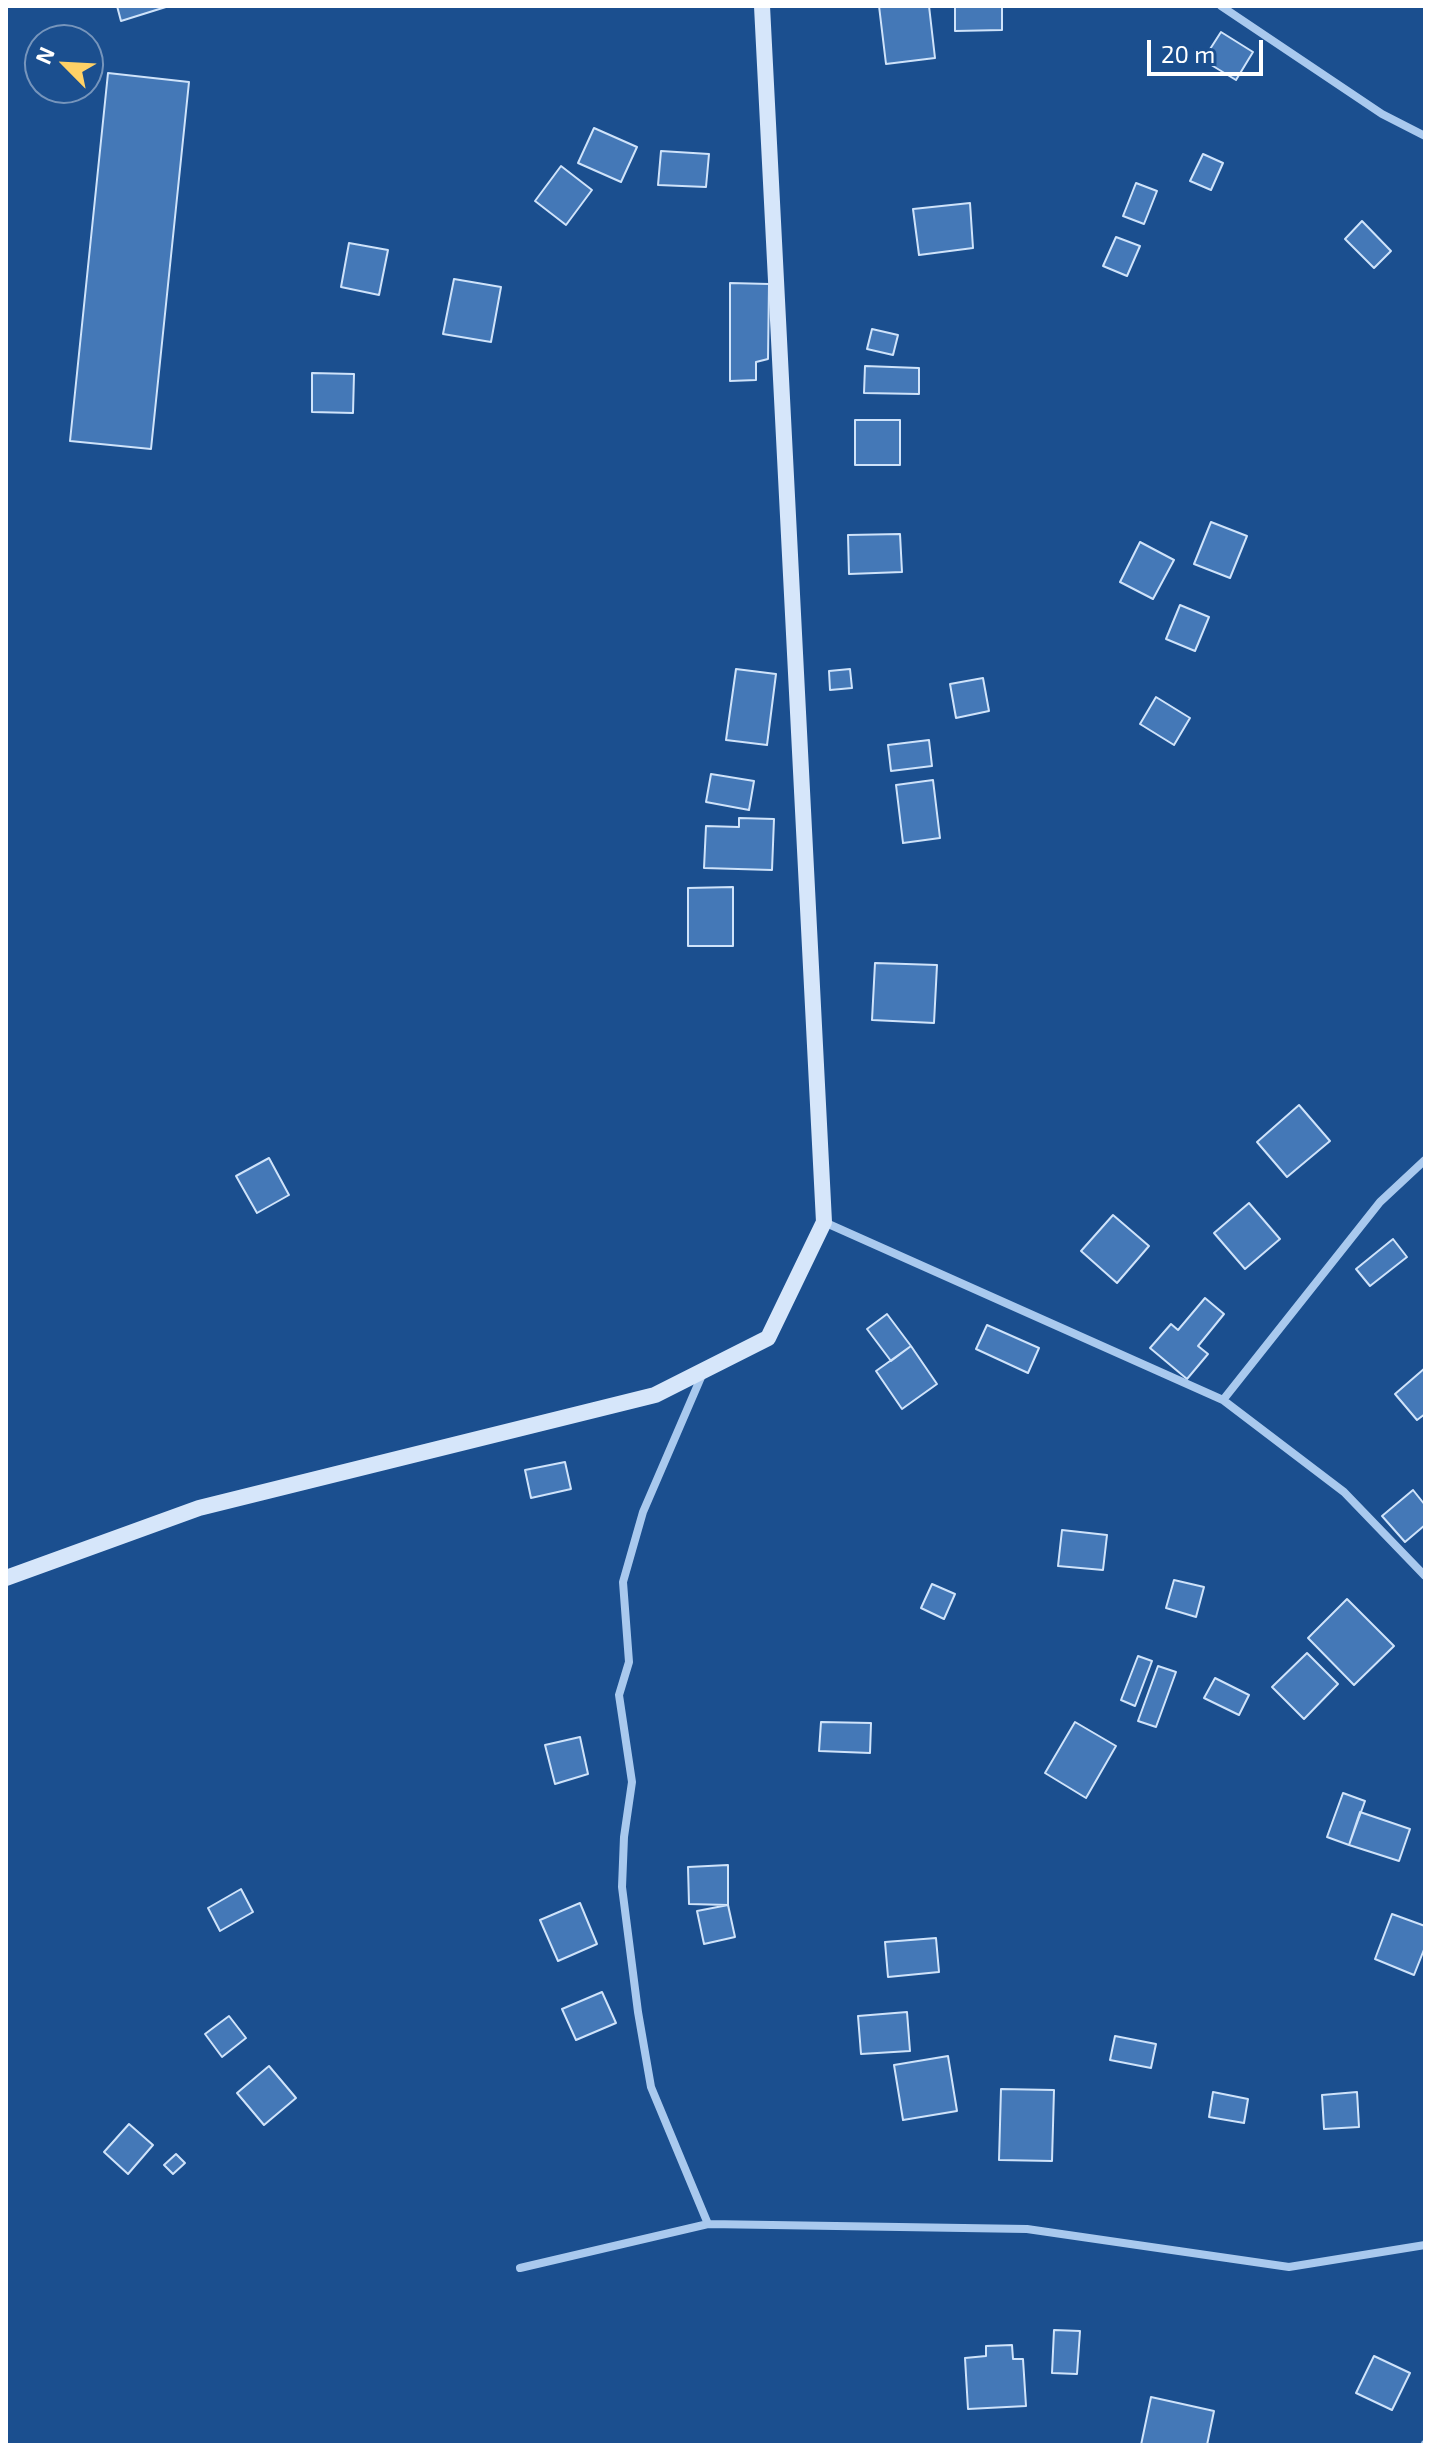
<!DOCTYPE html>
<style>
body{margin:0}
#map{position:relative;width:1431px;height:2451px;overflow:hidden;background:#1b4f8f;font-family:"Exo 2",sans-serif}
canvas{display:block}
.frame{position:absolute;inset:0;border:8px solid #fff;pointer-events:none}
.north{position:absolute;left:24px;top:24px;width:80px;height:80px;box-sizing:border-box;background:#1b4f8f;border:2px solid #7695bc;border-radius:50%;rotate:294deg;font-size:22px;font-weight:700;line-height:32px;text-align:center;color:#fff}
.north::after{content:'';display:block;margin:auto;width:28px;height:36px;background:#ffd166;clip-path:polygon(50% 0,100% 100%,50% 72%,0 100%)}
.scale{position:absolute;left:1147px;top:40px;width:116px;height:36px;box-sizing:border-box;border:4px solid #fff;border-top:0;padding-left:10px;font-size:24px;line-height:28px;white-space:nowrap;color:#fff;-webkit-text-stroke:6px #1b4f8f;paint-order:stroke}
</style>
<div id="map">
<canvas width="1431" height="2451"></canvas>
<div class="frame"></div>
<div class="north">N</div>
<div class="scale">20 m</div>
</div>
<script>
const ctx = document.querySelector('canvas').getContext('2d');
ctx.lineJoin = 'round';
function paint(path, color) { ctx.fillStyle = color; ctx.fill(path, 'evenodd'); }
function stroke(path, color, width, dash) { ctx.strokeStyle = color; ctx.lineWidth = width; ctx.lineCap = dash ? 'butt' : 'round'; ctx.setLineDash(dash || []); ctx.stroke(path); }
const building = new Path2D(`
 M117,6H169L121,21Z
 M879,6H929L935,58L886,64Z
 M955,6H1002V30L955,31Z
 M1221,32L1253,52L1236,80L1203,60Z
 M108,73L189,82L151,449L70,441Z
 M594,128L637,147L621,182L578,163Z
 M661,151L709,154L706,187L658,185Z
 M1203,154L1223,163L1211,190L1190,181Z
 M561,166L592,190L566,225L535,201Z
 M1136,183L1157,191L1144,224L1123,216Z
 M970,203L973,248L919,255L913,209Z
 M1362,221L1391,251L1374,268L1345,239Z
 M1116,237L1140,246L1127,276L1103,266Z
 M349,243L388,250L379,295L341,287Z
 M454,279L501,287L491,342L443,334Z
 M730,283L769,284L768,359L756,362V380L730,381Z
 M872,329L898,335L893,355L867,349Z
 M865,366L919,368V394L864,393Z
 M312,373L354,374L353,413L312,412Z
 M855,420H900V465H855Z
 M1211,522L1247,536L1230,578L1194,564Z
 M900,534L902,572L849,574L848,535Z
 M1140,542L1174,560L1153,599L1120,582Z
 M1180,605L1209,617L1195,651L1166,639Z
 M736,669L776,674L767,745L726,740Z
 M850,669L852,688L830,690L829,671Z
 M983,678L989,711L956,718L950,684Z
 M1156,697L1190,718L1174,745L1140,724Z
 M929,740L932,766L891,771L888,745Z
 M711,774L754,781L749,810L706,802Z
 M933,780L940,838L903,843L896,785Z
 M739,818L774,819L772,870L704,868L706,826L739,827Z
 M733,887V946H688V888Z
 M875,963L937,965L934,1023L872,1020Z
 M1299,1105L1330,1141L1287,1177L1257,1142Z
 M269,1158L289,1195L257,1213L236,1176Z
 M1249,1203L1280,1239L1245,1269L1214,1233Z
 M1113,1215L1149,1246L1117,1283L1081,1251Z
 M1393,1239L1407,1257L1370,1286L1356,1269Z
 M1205,1298L1224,1314L1198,1346L1208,1354L1187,1379L1150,1348L1171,1324L1178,1330Z
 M887,1314L911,1346L891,1361L867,1329Z
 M987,1325L1039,1348L1028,1373L976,1349Z
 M911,1346L937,1384L902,1409L876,1371Z
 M1425,1368V1414L1417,1420L1395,1394Z
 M565,1462L571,1489L531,1498L525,1470Z
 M1413,1490L1425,1505V1525L1405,1542L1382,1516Z
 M1062,1530L1107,1535L1103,1570L1058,1566Z
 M1174,1580L1204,1587L1196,1617L1166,1608Z
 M932,1584L955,1594L944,1619L921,1608Z
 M1347,1599L1394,1646L1354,1685L1308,1638Z
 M1307,1653L1338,1684L1304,1719L1272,1687Z
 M1138,1656L1152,1661L1135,1706L1121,1700Z
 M1158,1666L1176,1672L1156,1727L1138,1721Z
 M1215,1678L1249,1695L1239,1715L1204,1698Z
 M821,1722L871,1723L870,1753L819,1751Z
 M1075,1722L1116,1746L1086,1798L1045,1773Z
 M580,1737L588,1774L555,1784L545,1745Z
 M1343,1793L1365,1801L1349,1845L1327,1837Z
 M1360,1812L1410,1829L1399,1861L1349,1845Z
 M728,1865V1905L689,1904L688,1867Z
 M241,1889L253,1912L220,1931L208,1908Z
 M580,1903L597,1944L558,1961L540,1920Z
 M728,1905L735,1937L704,1944L697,1911Z
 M1392,1914L1425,1926V1947L1414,1975L1375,1959Z
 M936,1938L939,1972L888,1977L885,1942Z
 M602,1992L616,2023L576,2040L562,2009Z
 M907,2012L910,2051L861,2054L858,2016Z
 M229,2016L246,2038L222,2057L205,2034Z
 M1115,2036L1156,2044L1151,2068L1110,2060Z
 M948,2056L957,2111L903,2120L894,2065Z
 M269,2066L296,2098L264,2125L237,2093Z
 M1001,2089L1054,2090L1052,2161L999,2160Z
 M1213,2092L1248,2099L1244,2123L1209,2117Z
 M1357,2092L1359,2127L1324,2129L1322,2095Z
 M129,2124L153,2145L128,2174L104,2152Z
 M176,2154L185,2163L173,2174L164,2165Z
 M1054,2330L1080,2331L1077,2374L1052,2373Z
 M1012,2345L1013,2359H1023L1026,2406L968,2409L965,2358L986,2356V2346Z
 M1374,2356L1410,2373L1392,2410L1356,2393Z
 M1151,2397L1214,2411L1207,2445H1141Z`);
paint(building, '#4478b7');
stroke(building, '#cfe3fa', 2);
stroke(new Path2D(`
 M1221,6L1382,114L1425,136
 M824,1222L1223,1400L1344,1492L1425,1576
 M702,1375L643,1512L623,1582L629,1662L619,1695L632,1782L624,1837L622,1887L638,2012L651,2087L708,2224
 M1223,1400L1380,1202L1425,1160
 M520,2268L708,2224L1027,2229L1289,2267L1425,2245
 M1425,2445V2444`), '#a9c9ee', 8);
stroke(new Path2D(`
 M6,1578L199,1508L655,1395L768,1338L824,1222L762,6`), '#d6e6fa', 16);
</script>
